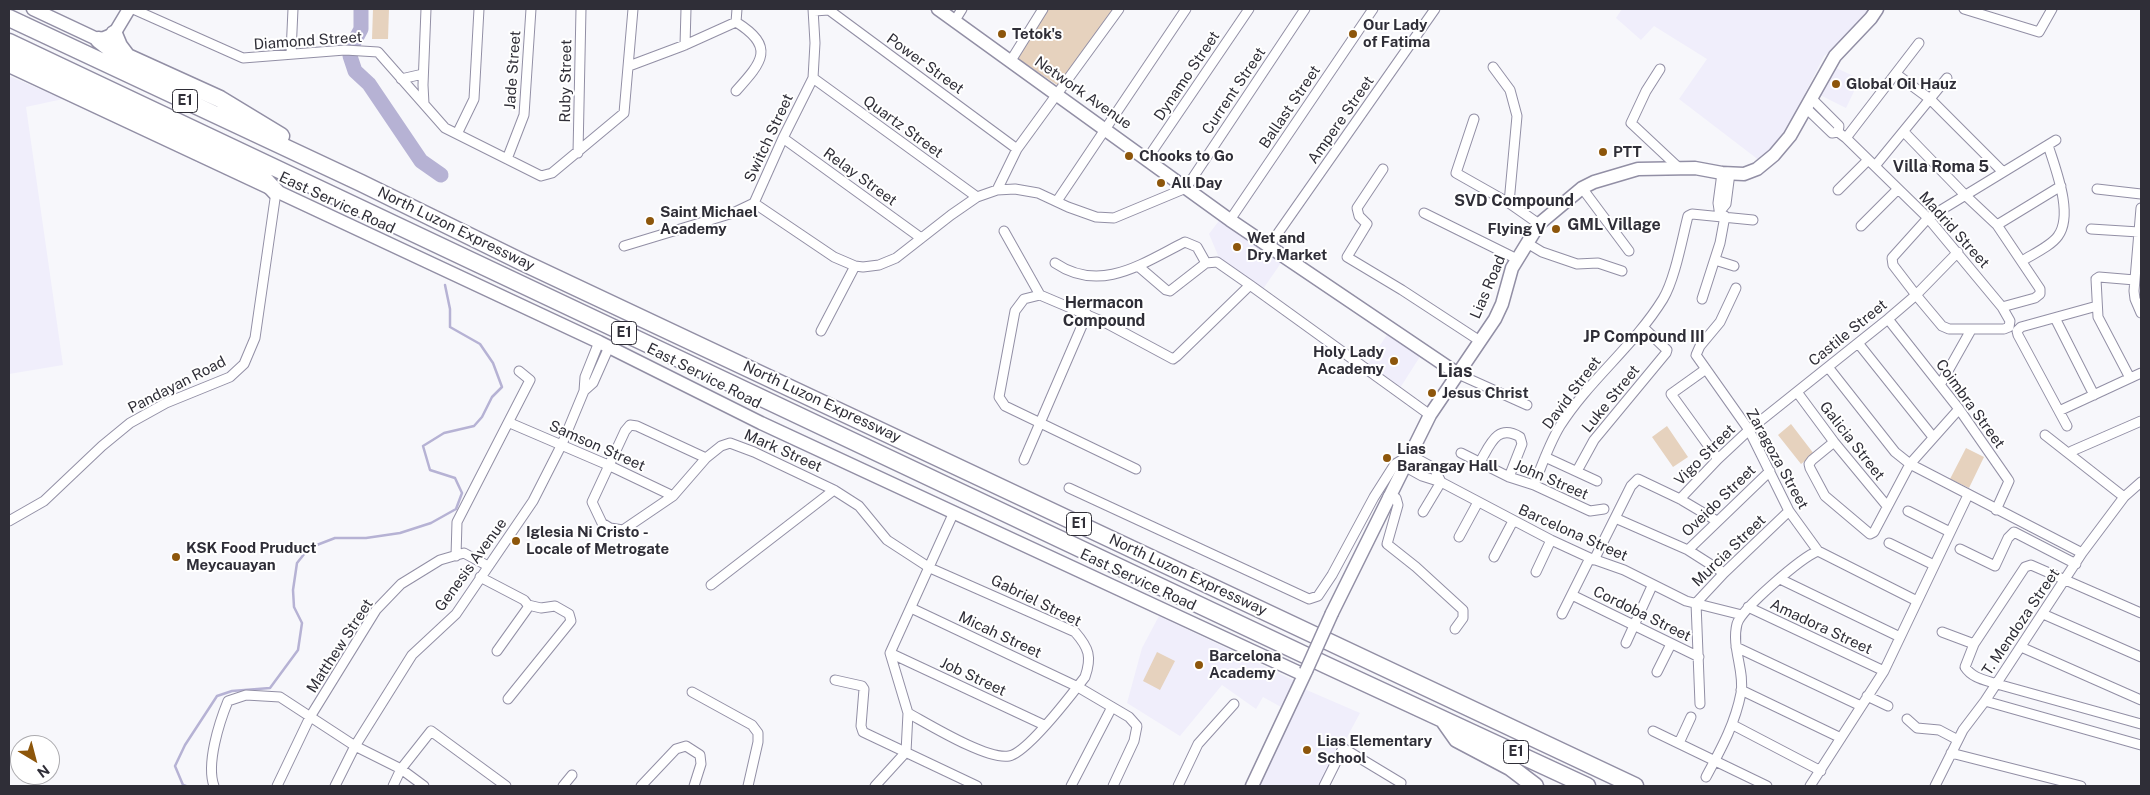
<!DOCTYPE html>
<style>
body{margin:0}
#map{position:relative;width:2150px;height:795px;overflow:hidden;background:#f7f7fb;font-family:"Public Sans",sans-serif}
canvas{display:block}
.frame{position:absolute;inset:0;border:10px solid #2f2e37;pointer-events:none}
.north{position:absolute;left:10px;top:735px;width:50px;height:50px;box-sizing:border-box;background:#fff;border:1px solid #acabaf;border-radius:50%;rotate:143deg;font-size:14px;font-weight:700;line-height:20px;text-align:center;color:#2f2e37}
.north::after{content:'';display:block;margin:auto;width:18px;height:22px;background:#8d560b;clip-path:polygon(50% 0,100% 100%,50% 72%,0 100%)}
</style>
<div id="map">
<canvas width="2150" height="795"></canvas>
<div class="frame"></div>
<div class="north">N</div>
</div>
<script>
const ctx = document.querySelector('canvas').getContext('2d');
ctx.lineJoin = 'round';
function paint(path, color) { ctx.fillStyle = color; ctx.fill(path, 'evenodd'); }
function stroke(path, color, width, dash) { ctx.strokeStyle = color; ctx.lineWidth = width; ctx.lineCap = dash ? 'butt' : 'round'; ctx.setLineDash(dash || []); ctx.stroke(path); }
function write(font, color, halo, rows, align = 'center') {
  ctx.font = font + ' "Public Sans",sans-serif'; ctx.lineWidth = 4; ctx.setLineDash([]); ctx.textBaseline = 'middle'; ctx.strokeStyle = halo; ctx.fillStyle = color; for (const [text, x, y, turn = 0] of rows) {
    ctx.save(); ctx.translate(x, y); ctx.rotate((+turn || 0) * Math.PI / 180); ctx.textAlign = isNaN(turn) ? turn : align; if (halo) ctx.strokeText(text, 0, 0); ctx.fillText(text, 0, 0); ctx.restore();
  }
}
paint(new Path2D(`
 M1622,9H1872L1838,46L1824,56L1783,137L1760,161L1679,99L1707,59L1654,26L1641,40L1616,18Z
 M1832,66L1860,79L1846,108L1818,94Z
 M9,76L63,99L26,107L63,365L9,374Z
 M1221,218L1281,263L1263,289L1220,260L1209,234Z
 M1388,333L1421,355L1400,388L1366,367Z
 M1159,616L1295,681L1281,707L1263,697L1256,709L1222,685L1180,736L1127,703L1142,648Z
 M1302,688L1360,713L1321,786H1256Z`), '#f0eefb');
paint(new Path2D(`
 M373,9H389L388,39H372Z
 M1046,9H1110L1116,12L1063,89L1017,58Z
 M1791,424L1814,454L1801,464L1778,435Z
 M1667,426L1688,457L1673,467L1652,437Z
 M1966,448L1984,457L1969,488L1950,479Z
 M1157,652L1175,661L1160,690L1143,681Z`), '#e6d2be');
stroke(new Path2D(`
 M186,786L183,785L175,766L185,745L217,696L232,691L270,688L298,650L302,623L294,607L293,590L297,563L309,548L335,538H366L400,533L431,523L456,509L462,493L455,478L430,470L423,446L444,433L474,426L482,417L492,397L502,387L493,363L480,344L450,327V309L445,285`), '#b6b2d4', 2.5);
stroke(new Path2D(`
 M361,9V29L353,44L350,56L355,71L369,84L421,161L441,175`), '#b6b2d4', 15);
const street = new Path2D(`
 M133,9L243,58L345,50L378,52L445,128L541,176L552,173L624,113L633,9
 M1964,9L2039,32L2052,9
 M814,11L829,10L1017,149
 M736,22L737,9
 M954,22L962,9
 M685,45L686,9
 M291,53L293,9
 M1010,62L1043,9
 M629,66L685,45L736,22
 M1493,67L1510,90L1517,116L1509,203
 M1660,69L1646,91L1631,123L1679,168
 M1896,74L1930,99L2003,172
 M813,78L977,197
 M401,79L423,74
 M736,91C762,62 776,47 736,22
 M1812,99L1839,126L1838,132
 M424,104L423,85L426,9
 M1806,108L1832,133L1838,132L1846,138L1928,218L2002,307L2010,321L2009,327L2004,329H1949L1942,326L1916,295L1893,265L1892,258L1928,218L2056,140
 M1474,119L1456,173L1509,203L1539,224
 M1904,132L1965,195L1997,225L2040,289V294L2035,298L2002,307
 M457,134L474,99L479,9
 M783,138L921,238
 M1846,138L1919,43
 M578,153L581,9
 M507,159L524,115L531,9
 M1147,159L1249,9
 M1875,166L1947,78
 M1383,169L1357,208L1359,216L1367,224L1347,257L1402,290L1480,341
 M1582,188L1629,251
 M2097,189L2141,194
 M997,190L1017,149L1119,9
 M1838,190L1868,160
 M1057,201L1186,9
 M754,203L834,257L855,266L863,267L879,265L896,258L951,215L977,197L997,190L1015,189L1038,193L1068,207L1096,217L1114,218L1186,188L1305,9
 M2141,208L2134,291L2135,299L2141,313
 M1720,211L1726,204L1730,173
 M1424,213L1517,259
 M1720,216L1718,203L1722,173
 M1230,220L1373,9
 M1997,225L2061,186
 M1861,226L1898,189
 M2091,229L2139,232
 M1004,231L1040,295
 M1527,243L1542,252L1577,264L1598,263L1622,271
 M624,246L733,213L754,203L783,138L813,78L815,43L813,9
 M1269,246L1435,9
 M1715,260L1734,266
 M2022,261C2033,254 2051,246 2058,236C2074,214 2055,168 2048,145
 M1055,263C1101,294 1143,263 1185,242L1197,247L1206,263
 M1138,266L1166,290L1170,291L1206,263L1217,262L1250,285
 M1736,288L1720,322L1700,346L1696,355L1749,430L1789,511L1818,551
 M1702,299L1720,243L1725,216
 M2055,318L2094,395
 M1888,319L1959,409L2007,478L2009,481L1996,510
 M821,331L855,266
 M1858,343L1933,437
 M1828,367L1895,452L1910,464L2082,553
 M1706,369L1671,394L1718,459
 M1458,374L1527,405
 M2130,378L2098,317L2096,279L2099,277L2135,280
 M1940,385L1971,330
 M584,391L585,377L599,342
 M1797,392L1834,442L1887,506
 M2059,411L2141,373
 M510,423L608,465L673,496
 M2067,426L2018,335L2017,331L2021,327L2097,306
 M2045,435L2124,497
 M1834,442L1812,460L1809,464L1810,468L1825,496L1870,534L1874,532L1910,464L1959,409
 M2072,451L2141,421
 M1461,453L1509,477L1534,485L1590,511L1604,509
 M1545,457L1597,481
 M706,458L637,426L630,425L625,431L592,502L602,523L610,528L623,530L673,496L706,458L721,446L730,443L754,452L834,490L859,506L887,540L930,568L1075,632C1089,648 1092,657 1085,677C1072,694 1027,753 1009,756C987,760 930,725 908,713
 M1024,460L1087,314
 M1480,462C1490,445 1497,423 1520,437L1522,444L1509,477
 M1404,466L1422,476L1441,482L1551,540L1590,558L1624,570L1686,601L1742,615
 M1136,469L1005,406L999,397L1015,311L1024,299L1040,295L1106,323L1173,359L1177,356L1250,285L1430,415
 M1577,471L1594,440L1666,353L1667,350L1643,327
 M1534,485C1542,465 1549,444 1560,426C1589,380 1634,346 1663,299C1675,279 1682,239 1688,216L1692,214L1753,220
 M1069,488L1309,599L1318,596L1332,575L1374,497L1395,464L1410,455L1434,468L1441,482
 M1388,496L1396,498L1398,505L1387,544L1416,567L1463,610V618L1455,629
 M1680,499L1718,459L1749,430L1888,319L1916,295L1958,252
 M1908,511L1950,532
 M1423,512L1441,482
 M1615,518L1688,550L1724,573
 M9,521L44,501L102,446L130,423L166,403L230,377L244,364L255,338L276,192
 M1459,537L1478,502
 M1889,543L1934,565
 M1960,549L1995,566L2008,538L2014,532L2076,564
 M1688,550L1770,471
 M456,556L457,522L530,380L519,371
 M1494,557L1513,521
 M1594,560L1631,486L1638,479L1680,499L1717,521
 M1536,572L1551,540
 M480,577L524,600L528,605L527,609L497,651
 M1780,579L1900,637
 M711,585L834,490
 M1572,595L1699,657
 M1748,607L1884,671
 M911,608L1078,687L1129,717L1137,726L1134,741L1113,786
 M2141,613L2031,565L2025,567L1974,644L1965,667C1972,678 1985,680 1997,684L2141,724
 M1562,614L1590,558
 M2043,614L2141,657
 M1942,632L1974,644
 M1626,643L1652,586
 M1736,647L1861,706
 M2021,647L2141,700
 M890,653L1044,725
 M1657,672L1671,644
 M835,680L862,686L864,689L861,726L863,732L977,786
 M1741,690L1841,738
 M692,692L752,725L758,733V742L748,786
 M1867,696L1888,706
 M508,699L571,621L569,614L555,606L541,608L528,605
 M1985,701L2141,745
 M1700,704L1696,603L1724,573L1789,511
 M1907,719L1917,728L1939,730L1958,740
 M1733,725L1821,771
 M1653,731L1767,786
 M1679,743L1691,717
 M1951,753L2081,786
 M1706,777C1721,749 1735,724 1741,693C1745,671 1731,647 1737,624C1741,609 1802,557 1818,551L1917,601
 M214,786C206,764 219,723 228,701L246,695L280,697L355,746L401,769L424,786
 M277,786L310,717L376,610L401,584L440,560L464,553L488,566
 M335,786L355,746L412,655L456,614L533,501L562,444L584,391L593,383L609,347
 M393,786L401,769L431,731L506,786
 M563,786L572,775
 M641,786L676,749L686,746L700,755L701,764L694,786
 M875,786L906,752L908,713L890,653L954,512
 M1071,786L1112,707
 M1178,786L1198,744L1234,704
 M1324,786L1343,748L1401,783L1400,786
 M1810,786L1884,671L1968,495
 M1935,786L1963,730L1985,701L2082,553L2124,497L2141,482`);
const secondary = new Path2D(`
 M33,9L99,40L114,34L129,9
 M938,9L1230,220L1458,374
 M9,66L599,342L761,423L1304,675
 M1332,613L1430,415L1495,319L1502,304L1512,268L1539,224L1582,188L1594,182L1638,169L1695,168L1722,173L1744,174L1757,169L1774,155L1790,136L1835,56L1871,18L1877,9
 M1252,786L1306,671`);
const highway = new Path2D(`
 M9,18L361,183L522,262L1635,786
 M114,34L119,46L128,58
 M99,40L112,50L220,99L281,136
 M9,42L1326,665L1587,786
 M9,56L251,171L263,178L276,192
 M1445,722L1457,739L1510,767L1535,786`);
stroke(street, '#928fa5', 11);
stroke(secondary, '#928fa5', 15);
stroke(highway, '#928fa5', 19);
stroke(street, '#fff', 9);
stroke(secondary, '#fff', 12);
stroke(highway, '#fff', 16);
const secondaryBridge = new Path2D(`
 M1306,671L1332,613`);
stroke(secondaryBridge, '#928fa5', 15, []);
stroke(secondaryBridge, '#fff', 12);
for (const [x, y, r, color] of [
 [1002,34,5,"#8d560b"],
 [1353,34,5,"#8d560b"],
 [1836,84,5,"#8d560b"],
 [1603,152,5,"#8d560b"],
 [1129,156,5,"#8d560b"],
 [1161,183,5,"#8d560b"],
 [650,221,5,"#8d560b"],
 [1556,229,5,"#8d560b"],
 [1237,247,5,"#8d560b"],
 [1394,361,5,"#8d560b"],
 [1432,393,5,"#8d560b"],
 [1387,458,5,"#8d560b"],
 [516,541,5,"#8d560b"],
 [176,557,5,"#8d560b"],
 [1199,665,5,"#8d560b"],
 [1307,750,5,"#8d560b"]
]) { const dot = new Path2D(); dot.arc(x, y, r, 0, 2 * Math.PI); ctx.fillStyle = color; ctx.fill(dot); stroke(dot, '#fff', 2); }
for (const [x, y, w] of [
 [185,101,25],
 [624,333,25],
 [1079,524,25],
 [1516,752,25]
]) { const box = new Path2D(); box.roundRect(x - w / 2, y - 11.5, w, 23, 4); ctx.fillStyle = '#fff'; ctx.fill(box); stroke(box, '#2f2e37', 1); }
write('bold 14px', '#2f2e37', null, [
 ["E1",185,101],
 ["E1",624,333],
 ["E1",1079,524],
 ["E1",1516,752]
]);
write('bold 15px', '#2f2e37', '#fff', [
 ["Our Lady",1363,25],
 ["of Fatima",1363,42],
 ["Tetok's",1012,34],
 ["Global Oil Hauz",1846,84],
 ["PTT",1613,152],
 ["Chooks to Go",1139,156],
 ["All Day",1171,183],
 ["Saint Michael",660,212],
 ["Academy",660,229],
 ["Flying V",1546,229,"right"],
 ["Wet and",1247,238],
 ["Dry Market",1247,255],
 ["Holy Lady",1384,352,"right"],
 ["Academy",1384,369,"right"],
 ["Jesus Christ",1442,393],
 ["Lias",1397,449],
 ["Barangay Hall",1397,466],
 ["Iglesia Ni Cristo -",526,532],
 ["Locale of Metrogate",526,549],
 ["KSK Food Pruduct",186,548],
 ["Meycauayan",186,565],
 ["Barcelona",1209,656],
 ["Academy",1209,673],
 ["Lias Elementary",1317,741],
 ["School",1317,758]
], 'left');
write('15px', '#2f2e37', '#fff', [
 ["Diamond Street",308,41,-4],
 ["Power Street",925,64,36],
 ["Jade Street",513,70,-86],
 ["Dynamo Street",1187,76,-56],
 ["Ruby Street",566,81,-89],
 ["Current Street",1234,91,-56],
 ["Network Avenue",1083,93,35],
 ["Ballast Street",1290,107,-56],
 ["Ampere Street",1341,120,-55],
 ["Quartz Street",903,127,36],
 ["Switch Street",769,138,-65],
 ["Relay Street",860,177,36],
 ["East Service Road",337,203,25],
 ["North Luzon Expressway",456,229,26],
 ["Madrid Street",1954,230,48],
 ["Lias Road",1488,287,-67],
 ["Castile Street",1848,333,-39],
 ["East Service Road",704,376,27],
 ["Pandayan Road",177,385,-27],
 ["David Street",1572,393,-53],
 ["Luke Street",1611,399,-51],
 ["North Luzon Expressway",822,402,25],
 ["Coimbra Street",1970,404,54],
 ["Galicia Street",1852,441,52],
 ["Samson Street",597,446,24],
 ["Mark Street",783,451,24],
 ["Vigo Street",1705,455,-45],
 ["Zaragoza Street",1777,459,61],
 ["John Street",1551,480,23],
 ["Oveido Street",1719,501,-44],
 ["Barcelona Street",1573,533,24],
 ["Murcia Street",1729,551,-44],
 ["Genesis Avenue",471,565,-54],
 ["North Luzon Expressway",1188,575,25],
 ["East Service Road",1138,580,25],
 ["Gabriel Street",1036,601,26],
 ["Cordoba Street",1642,614,26],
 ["T. Mendoza Street",2021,622,-56],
 ["Amadora Street",1821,627,25],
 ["Micah Street",1000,635,25],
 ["Matthew Street",340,646,-57],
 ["Job Street",973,677,25]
]);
write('bold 16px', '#2f2e37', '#fff', [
 ["Villa Roma 5",1941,167],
 ["SVD Compound",1514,201],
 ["GML Village",1614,225],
 ["Hermacon",1104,303],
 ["Compound",1104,321],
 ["JP Compound III",1644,337]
]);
write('bold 18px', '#2f2e37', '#fff', [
 ["Lias",1455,371]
]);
</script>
